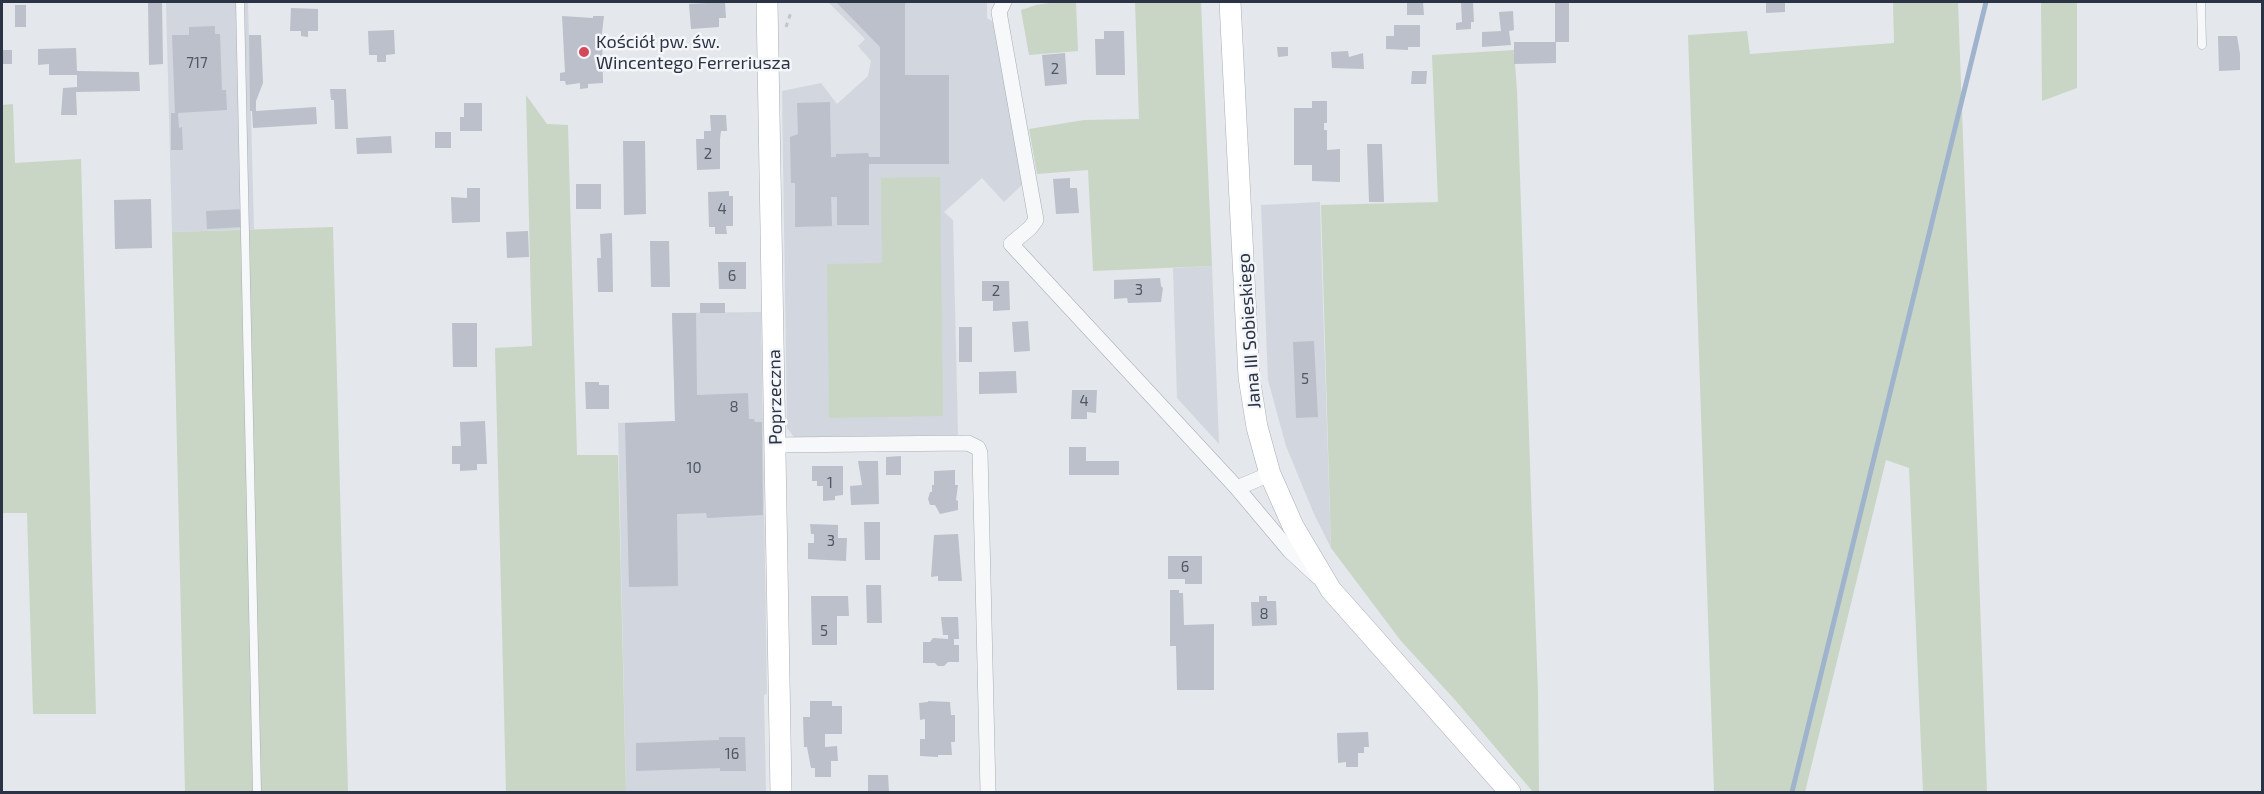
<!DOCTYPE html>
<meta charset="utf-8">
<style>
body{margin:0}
#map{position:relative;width:2264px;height:794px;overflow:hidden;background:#e4e7ec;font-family:"Exo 2",sans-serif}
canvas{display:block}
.frame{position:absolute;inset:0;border:3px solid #2b3445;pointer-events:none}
</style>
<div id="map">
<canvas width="2264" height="794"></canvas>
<div class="frame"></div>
</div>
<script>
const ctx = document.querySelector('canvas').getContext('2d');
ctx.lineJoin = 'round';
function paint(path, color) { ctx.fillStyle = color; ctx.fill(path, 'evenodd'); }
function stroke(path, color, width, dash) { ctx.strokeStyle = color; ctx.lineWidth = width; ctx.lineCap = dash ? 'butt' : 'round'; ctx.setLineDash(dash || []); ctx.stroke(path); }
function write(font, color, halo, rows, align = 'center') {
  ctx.font = font + ' "Exo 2",sans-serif'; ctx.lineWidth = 5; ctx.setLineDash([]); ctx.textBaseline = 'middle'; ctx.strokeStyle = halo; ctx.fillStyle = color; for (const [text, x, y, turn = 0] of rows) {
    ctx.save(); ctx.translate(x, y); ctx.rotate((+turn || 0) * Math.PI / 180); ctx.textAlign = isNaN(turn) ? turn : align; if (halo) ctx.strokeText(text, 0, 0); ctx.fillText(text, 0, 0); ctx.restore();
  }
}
paint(new Path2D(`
 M166,2H248L254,229L172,232Z
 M828,2H987V18L993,22L1023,184L1004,202L982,178L944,212L953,220L958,435L794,437L787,428L782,91L821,83L837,104L868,76L871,61L858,46L865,39Z
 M1320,202L1323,305L1331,548L1314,514L1286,446L1268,380L1261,205Z
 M1212,266L1219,444L1177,398L1173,268Z
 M761,312L767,694L764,695L766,792H626L618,423L675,421L672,313Z`), '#d2d6de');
paint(new Path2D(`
 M1056,2H1076L1078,51L1029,55L1021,10L1036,5Z
 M1135,2H1201L1212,266L1093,271L1088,170L1037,174L1029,129L1084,120L1139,119Z
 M1893,2H1958L1987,792H1923L1909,468L1886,460L1805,792H1714L1688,35L1747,31L1750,54L1894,43Z
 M2041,2H2077V88L2042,101Z
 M1514,50L1517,91L1538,693L1539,792H1533L1456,701L1401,641L1331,548L1321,205L1438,202L1432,55Z
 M526,95L547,124L568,125L577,455H618L626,792H506L495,348L532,346Z
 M13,104L15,163L81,159L96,714H33L27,513H2V105Z
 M940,177L943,416L829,418L827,264L882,263L881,178Z
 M333,227L348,792H185L172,232Z`), '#c9d6c5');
stroke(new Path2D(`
 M1792,792L1986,2`), '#9fb4cc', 5);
paint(new Path2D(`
 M148,2H162L163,64L149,65Z
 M725,2L726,18H719V27L691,29L689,4Z
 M836,2H905V75H949V164H869V225H837V197H831L832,226L795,227V183H791L790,137L798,134L797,103L830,102L831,157H836V154L868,153L869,157H880V47Z
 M1407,2H1423L1424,15H1407Z
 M1461,2H1473L1474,22H1471V29L1456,30V23L1462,22Z
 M1555,2H1569V42H1555Z
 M1766,2H1785V12L1766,13Z
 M15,5H26V27H15Z
 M291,8L318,9V31H308V37L301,36V31H290Z
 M1513,11L1514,30L1509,31L1511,45L1482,47V32L1501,31L1499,12Z
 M562,16L593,18V16H604L602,33L603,83L588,84V88L580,89V83L566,85L565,81H560V73L565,72Z
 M1394,25H1420V47H1408V50L1386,49V36H1394Z
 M215,26V34H220L222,90H226L227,110L178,113L179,128L182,127L183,150H171V113H175L172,35H189V27Z
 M394,30L395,54L386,55V62H377V55H369L368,31Z
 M1104,31H1124L1125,75H1096L1095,39H1104Z
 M249,35H261L263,83L256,101V111L316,107L317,124L253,128L252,111H250Z
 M2218,36H2237L2240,54V70L2219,71Z
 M1514,42H1556V63L1514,64Z
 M1277,47H1288V56L1278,57Z
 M76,48L77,71L139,72L140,91L76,92L77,115H61L63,88L77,87V75H49V64L38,65V49Z
 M2,50H12V64H2Z
 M1348,51L1349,57L1363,53L1364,69L1332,68L1331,52Z
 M1065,53L1067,84L1045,86L1042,55Z
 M1412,71H1427L1426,84H1411Z
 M330,89H346L348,129H335L334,100H331Z
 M1312,101H1327V123H1324V130H1327V150L1340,149V182L1312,181V165H1294V108H1312Z
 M464,103H482V131H460V117H464Z
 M710,115H726L727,131H721L720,139V169L697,170L696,139H704V131H711Z
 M435,132H451V148H435Z
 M391,136L392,153L357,154L356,138Z
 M623,141H645L646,214L624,215Z
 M1367,144H1382L1384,202H1369Z
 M1070,178V188H1077L1079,213L1056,214L1053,179Z
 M576,184H601V209H576Z
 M467,188H480V222L452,223L451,197L467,198Z
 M729,191V196H733V226H726L727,234H715V227H709L708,192Z
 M151,199L152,248L115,249L114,200Z
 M243,209V227L207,229L206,211Z
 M528,231L529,257L507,258L506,232Z
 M612,233L613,292H598L597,258H601L600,234Z
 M650,241H669L670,287H651Z
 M718,262H746V289H719Z
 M1160,278L1161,286L1163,288L1161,302L1128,303L1127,298L1114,299V280Z
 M982,281H1009L1010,310L993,311V301H982Z
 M700,303H725V313H700Z
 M672,313H696L697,395L748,393L749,419H754L755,422H762L763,515L709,518H707L706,513L677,514L678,586L629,587L625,423L675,421Z
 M1028,321L1030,351L1014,352L1012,322Z
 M452,323H477V367H453Z
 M959,327H972V362H959Z
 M1314,341L1318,417L1296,418L1293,342Z
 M1016,371L1017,393L979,394V372Z
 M585,382H599V385H609V409H586Z
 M1072,390H1097L1096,413L1087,412V419H1071Z
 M485,421L487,464H477V470L460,471V464H452V446H461L460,422Z
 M1069,447H1086V461H1119V475H1069Z
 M901,456V475H886V457Z
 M858,461H878L879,504L851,505L850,486L862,485Z
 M812,466H843V495L835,496V500L823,501V486H817V481H812Z
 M955,470V485H958L956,500L958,501V510L940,514L935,505H930L928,499L930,492H932V485H934V471Z
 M864,522H880V560H865Z
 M810,524L838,525V538H847L846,561L808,559V543H814V534H811Z
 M958,534L962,581H938V576L931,577L934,535Z
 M1168,556H1202V584H1185V579H1168Z
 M866,585H881L882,623H867Z
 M1170,590H1179V593H1183L1184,625L1214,624V690H1177L1176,646H1170Z
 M811,596H848L849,616H837V645H812Z
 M1259,596H1267V601H1276L1277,625L1252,626L1251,602H1259Z
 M941,617H958L959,639H954V645H959V662H948L944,666H938L935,663H923V642H930L933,638L948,639V635H943Z
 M810,701H832V706H842V734H825V747L837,746L838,761H831V777H815V768H811L807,747H804L803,717H810Z
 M928,701L950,702L951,715H955V742H951L952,755H938V757L920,756V739H925V719L920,720L919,703L928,702Z
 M1368,732L1369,747H1364V753H1358V767H1346V762L1338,763L1337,733Z
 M719,737H745L746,771H720V768L636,771V743L719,740Z
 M868,775H888L889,792H868Z`), '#bbc0ca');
const lane = new Path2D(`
 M240,2L257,792
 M2201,2L2202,45`);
const street = new Path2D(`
 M1004,2L999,12L1036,220L1030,228L1011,244L1237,488L1270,474
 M776,445L968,443L978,448L980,453L988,792
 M1237,488L1290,551L1318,577`);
const secondary = new Path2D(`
 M767,2L781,792
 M1230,2L1249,377L1257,427L1270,474L1293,526L1331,590L1510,792`);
stroke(lane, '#a9aeb7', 9);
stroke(street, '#a9aeb7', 16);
stroke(secondary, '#a9aeb7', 22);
stroke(new Path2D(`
 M786,27L791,12`), '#c2c5cb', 3, [4.5, 4.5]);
stroke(lane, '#f7f8fa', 8);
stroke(street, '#f7f8fa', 15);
stroke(secondary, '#fff', 21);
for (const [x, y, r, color] of [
 [584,52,6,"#d1495b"]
]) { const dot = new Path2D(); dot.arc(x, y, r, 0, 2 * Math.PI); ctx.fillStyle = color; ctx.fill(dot); stroke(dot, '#f4f6f9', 2); }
write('15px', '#4f5766', null, [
 ["717",197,63],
 ["2",1055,69],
 ["2",708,154],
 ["4",722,209],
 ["6",732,276],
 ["3",1139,290],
 ["2",996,291],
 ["5",1305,379],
 ["4",1084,401],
 ["8",734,407],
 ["10",694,468],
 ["1",830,483],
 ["3",831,541],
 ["6",1185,567],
 ["8",1264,614],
 ["5",824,631],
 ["16",732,754]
]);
write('18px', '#2b3445', '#f4f6f9', [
 ["Kościół pw. św.",596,42],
 ["Wincentego Ferreriusza",596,63]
], 'left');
write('18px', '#2b3445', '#f4f6f9', [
 ["Jana III Sobieskiego",1249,331,-94],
 ["Poprzeczna",775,397,-91]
]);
</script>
